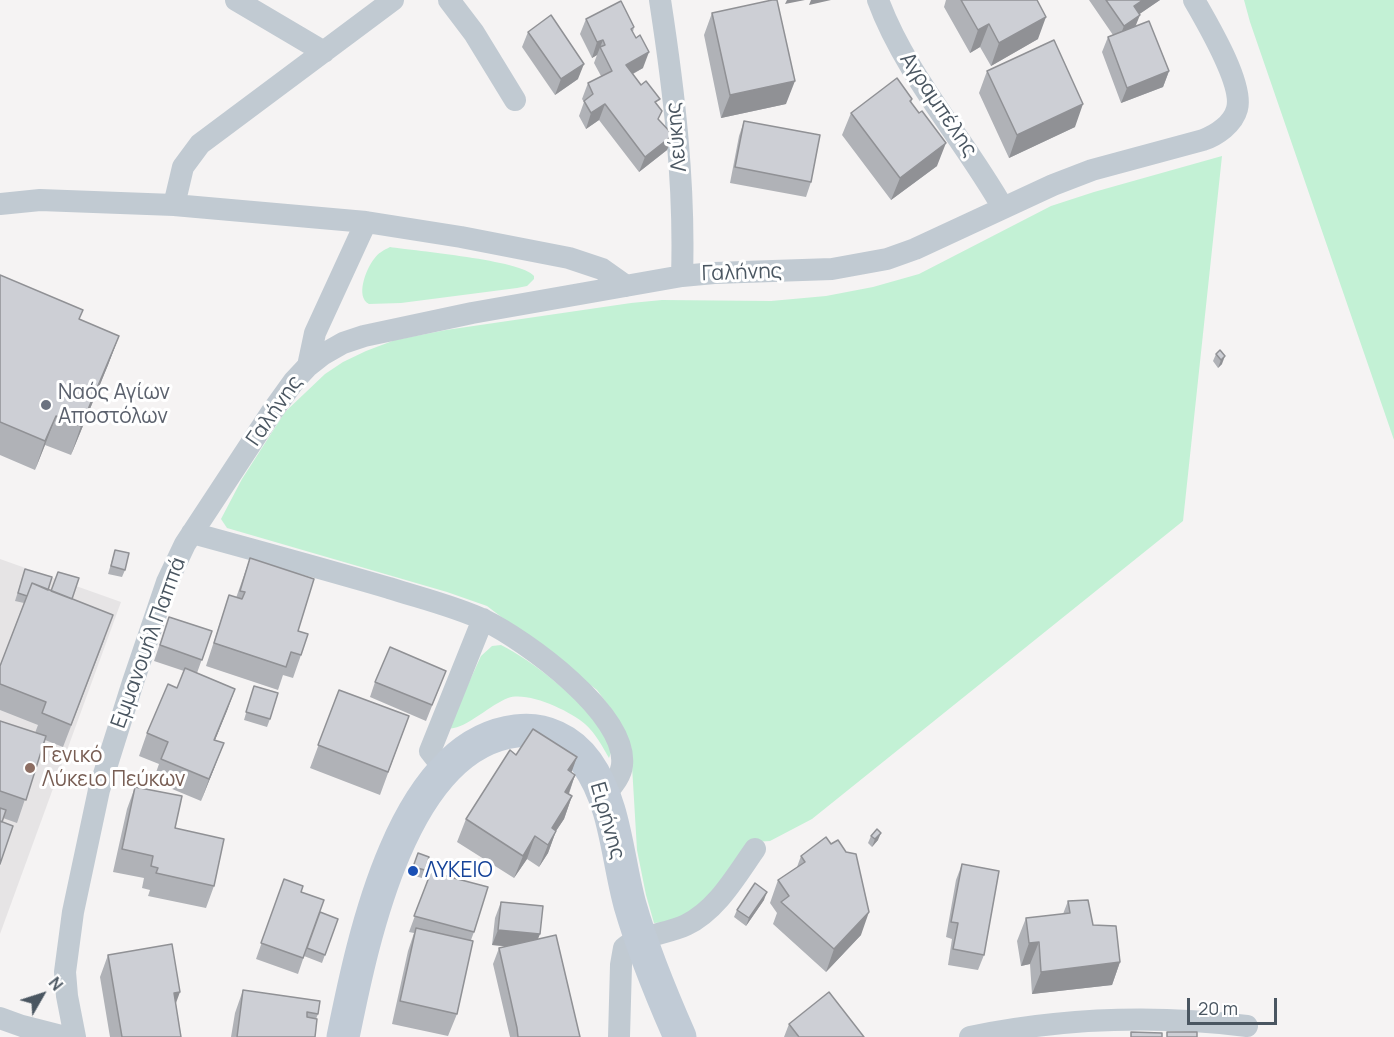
<!DOCTYPE html>
<meta charset="utf-8">
<style>
body{margin:0}
#map{position:relative;width:1394px;height:1037px;overflow:hidden;background:#f5f3f3;font-family:Manrope,sans-serif}
canvas{display:block}
.north{position:absolute;left:12px;top:965px;width:60px;height:60px;-webkit-text-stroke:4px #fff;paint-order:stroke;rotate:51deg;font-size:16px;font-weight:700;line-height:24px;text-align:center;color:#4a5661}
.north::after{content:'';display:block;margin:auto;width:21px;height:27px;background:#4a5661;clip-path:polygon(50% 0,100% 100%,50% 72%,0 100%)}
.scale{position:absolute;left:1187px;top:998px;width:90px;height:27px;box-sizing:border-box;border:3px solid #4a5661;border-top:0;padding-left:8px;font-size:18px;line-height:21px;white-space:nowrap;color:#4a5661;-webkit-text-stroke:4px #fff;paint-order:stroke}
</style>
<div id="map">
<canvas width="1394" height="1037"></canvas>
<div class="north">N</div>
<div class="scale">20 m</div>
</div>
<script>
const ctx = document.querySelector('canvas').getContext('2d');
ctx.lineJoin = 'round';
function paint(path, color) { ctx.fillStyle = color; ctx.fill(path, 'evenodd'); }
function stroke(path, color, width, dash) { ctx.strokeStyle = color; ctx.lineWidth = width; ctx.lineCap = dash ? 'butt' : 'round'; ctx.setLineDash(dash || []); ctx.stroke(path); }
function write(font, color, halo, rows, align = 'center') {
  ctx.font = font + ' Manrope,sans-serif'; ctx.lineWidth = 6; ctx.setLineDash([]); ctx.textBaseline = 'middle'; ctx.strokeStyle = halo; ctx.fillStyle = color; for (const [text, x, y, turn = 0] of rows) {
    ctx.save(); ctx.translate(x, y); ctx.rotate((+turn || 0) * Math.PI / 180); ctx.textAlign = isNaN(turn) ? turn : align; if (halo) ctx.strokeText(text, 0, 0); ctx.fillText(text, 0, 0); ctx.restore();
  }
}
paint(new Path2D(`
 M0,559L121,602L0,934Z`), '#e6e4e5');
paint(new Path2D(`
 M1244,0H1394V440L1250,22Z
 M1222,156L1183,521L812,819L770,841L754,842L737,866L683,921L654,923L646,895L637,850L631,749L611,709L597,690L487,606L447,592L227,528L221,519L242,479L285,412L325,374L343,362L366,351L395,340L446,330L631,303L662,300L771,301L826,296L873,287L919,274L1051,206L1094,192Z
 M390,247C415,251 522,260 534,276V279L527,286L517,288L401,303L369,304C355,297 366,269 374,259C378,253 384,250 390,247Z
 M501,645C533,661 582,700 601,729C605,736 608,744 612,750L609,758C602,746 596,734 585,724C570,711 528,691 508,698C491,704 462,732 448,728L481,656L492,646Z`), '#c3f1d5');
stroke(new Path2D(`
 M236,0L324,52
 M449,0L474,33L515,100
 M660,0C674,91 685,183 682,276
 M878,0C905,74 964,139 1003,208
 M0,204L40,200L174,205L366,222L461,237L569,258L602,269L626,286
 M174,205L183,167L200,144L393,0
 M308,366L315,333L366,222
 M192,533C258,551 324,569 389,588C420,598 454,606 484,620C525,640 628,714 622,765C621,777 611,787 604,796
 M445,770L430,751L483,619
 M0,1018L22,1026L65,1037
 M75,1037L67,996L65,972L73,912L99,790L133,682L167,582L185,544L271,413L294,381L308,366L322,355L343,343L364,336L472,313L682,276L714,273L832,269L887,259L915,249L1053,185L1092,170L1203,140C1217,135 1233,124 1237,109C1244,84 1207,23 1194,0
 M619,1037L621,965L624,948C635,937 670,933 686,925C717,910 736,876 755,849
 M970,1037C1061,1018 1155,1015 1247,1026`), '#c1cad2', 22);
stroke(new Path2D(`
 M343,1037C362,944 401,745 516,731C544,727 571,740 587,763C616,804 617,858 630,905C643,950 661,994 680,1037`), '#c1cbd6', 33);
paint(new Path2D(`
 M946,0H1037L1038,39L991,66L980,47L970,53L944,7Z
 M1089,0H1160L1139,14L1135,26L1169,71L1163,87L1121,103L1102,52L1108,37L1113,35Z
 M712,13L786,104L721,118L704,35Z
 M586,19L634,27L633,32L643,68L633,74L662,111L658,119L673,135L667,150L639,172L599,120L586,129L579,116L584,102L582,99L588,83L601,76L594,63L597,55L592,58L580,34Z
 M528,32L578,79L555,95L522,47Z
 M987,71L1075,127L1009,158L979,93Z
 M912,99L911,103L937,166L891,200L842,135L851,113Z
 M744,121L811,182L806,197L730,183L739,136Z
 M0,275L79,319L119,336L108,365L71,455L45,445L35,470L0,455Z
 M1220,350L1222,364L1218,368L1213,361L1216,354Z
 M115,550L125,570L122,577L108,574Z
 M250,558L298,631L301,655L293,678L283,675L278,690L206,666L229,595L236,598Z
 M25,569L48,590L72,599L105,638L63,747L45,740L17,823L3,818L2,822L0,864V721L35,733L38,725L0,710V666L24,603L15,601Z
 M169,617L212,631L197,673L235,689L215,740V766L201,801L153,781L159,764L139,756L147,733L177,688L184,671L154,661Z
 M446,671L426,721L370,697L375,682Z
 M254,686L270,719L267,727L244,720Z
 M339,690L409,716L380,795L310,768Z
 M516,755L577,757L571,772L575,775L569,794L572,796L564,819L556,831L548,853L539,867L527,859L514,878L457,842L466,819Z
 M135,787L175,828L214,886L206,908L148,896L150,890L142,888L144,878L113,872L127,809Z
 M871,836L878,840L872,847L868,843Z
 M418,853L425,870L422,878L411,875Z
 M801,856L861,935L826,972L773,924L777,913L770,903L778,880L797,867Z
 M962,864L984,955L978,970L948,965L952,939L946,937L956,880Z
 M431,872L474,932L471,940L457,1014L448,1036L392,1024L408,951L414,933L409,932Z
 M284,879L301,892L317,919H338L322,963L304,956L315,924L298,974L256,959Z
 M764,900L746,926L734,917L737,910Z
 M1068,901L1093,925L1120,962L1112,985L1032,994L1030,964L1021,966L1017,941L1026,918L1063,914Z
 M501,902L538,939L580,1037H510L493,964L499,948L506,946L492,945L495,918Z
 M108,955L176,1005L181,1037H110L100,977Z
 M243,990L318,1014L316,1019L315,1037H231L235,1013Z
 M789,1024L864,1037H784Z`), '#b0b2b7');
paint(new Path2D(`
 M787,0H805L785,4Z
 M811,0H831L809,5Z
 M1143,0H1160L1128,22L1134,6Z
 M1140,15L1134,30L1118,41L1124,26Z
 M1046,17L1038,39L991,66L999,43Z
 M989,24L980,47L970,53L978,30Z
 M603,40L597,55L592,58L597,42Z
 M649,52L643,68L621,80L626,65Z
 M584,64L578,79L555,95L561,79Z
 M1169,71L1163,87L1121,103L1127,88Z
 M795,81L786,104L721,118L730,95Z
 M605,104L599,120L586,129L591,113Z
 M1083,104L1075,127L1009,158L1017,135Z
 M673,135L667,150L639,172L645,157Z
 M946,143L937,166L891,200L900,178Z
 M119,336L108,365L71,455L81,426Z
 M1225,356L1222,364L1218,368L1221,360Z
 M56,416L45,445L35,470L45,441Z
 M235,689L227,711L206,762L214,740Z
 M224,743L215,766L201,801L209,779Z
 M577,757L569,779L568,770Z
 M575,775L567,798L565,792Z
 M572,796L564,819L556,831L548,853L539,867L548,845L552,828Z
 M881,833L878,840L872,847L875,839Z
 M535,836L527,859L514,878L523,856Z
 M767,892L764,900L746,926L749,918Z
 M869,912L861,935L826,972L834,949Z
 M498,930L540,934L534,949L492,945Z
 M1039,942L1030,964L1021,966L1029,943Z
 M1120,962L1112,985L1032,994L1041,972Z
 M180,992L172,1014L174,993Z`), '#909195');
const building = new Path2D(`
 M772,0H777L795,81L730,95L712,13Z
 M961,0H1037L1046,17L999,43L989,24L978,30Z
 M1106,0H1143L1134,6L1140,15L1124,26Z
 M621,1L634,27L631,29L636,38L640,35L649,52L626,65L641,85L646,81L660,99L655,102L662,111L658,119L673,135L645,157L605,104L591,113L584,101L593,94L588,83L612,71L600,47L605,45L603,40L597,42L586,19Z
 M551,15L584,64L561,79L528,32Z
 M1149,21L1169,71L1127,88L1108,37Z
 M1054,40L1083,104L1017,135L987,71Z
 M897,78L912,99L910,101L919,113L922,111L946,143L900,178L851,113Z
 M744,121L820,135L811,182L735,167Z
 M0,275L83,310L79,319L119,336L81,426L56,416L45,441L0,422Z
 M1220,350L1225,356L1221,360L1216,354Z
 M115,550L129,553L125,570L111,566Z
 M250,558L314,579L298,631L308,634L301,655L291,652L286,667L214,643L229,595L242,599L245,592L240,591Z
 M25,569L52,577L48,590L32,583L27,596L18,593Z
 M58,572L79,578L72,599L51,591Z
 M32,583L113,615L71,725L42,713L46,702L0,684V666Z
 M169,617L212,631L202,660L160,645Z
 M390,647L446,671L432,705L375,682Z
 M185,668L235,689L214,740L224,743L209,779L161,759L168,742L147,733L168,684L177,688Z
 M254,686L278,693L270,719L246,712Z
 M339,690L409,716L388,772L318,745Z
 M0,721L46,736L26,800L0,791Z
 M533,729L577,757L568,770L575,775L565,792L572,796L552,828L556,831L548,845L535,836L523,856L466,819L510,750L516,755Z
 M135,787L182,796L175,828L224,839L214,886L156,873L158,868L151,866L153,856L122,849Z
 M0,808L6,810L2,822L0,821Z
 M0,821L13,826L0,864Z
 M877,829L881,833L875,839L871,836Z
 M826,837L831,844L838,840L846,852L856,854L869,912L834,949L781,902L789,896L778,880L805,862L801,856Z
 M418,853L429,857L425,870L413,867Z
 M962,864L999,871L984,955L953,949L958,923L951,922Z
 M431,872L488,887L474,932L414,916Z
 M284,879L303,886L301,892L324,900L303,958L261,943Z
 M755,883L767,892L749,918L737,910Z
 M1088,900L1093,925L1116,926L1120,962L1041,972L1039,942L1029,943L1026,918L1070,913L1068,901Z
 M501,902L543,906L540,934L498,930Z
 M320,912L338,919L325,955L307,948Z
 M416,928L473,941L457,1014L400,1001Z
 M556,935L580,1037H518L517,1028L499,948Z
 M172,944L180,992L174,993L181,1037H122L108,955Z
 M243,990L320,1001L318,1014L307,1012V1017L317,1019L315,1037H237Z
 M829,992L864,1037H799L789,1024Z
 M1131,1032L1162,1033V1037H1131Z
 M1167,1032H1197V1037H1167Z`);
paint(building, '#cdcfd5');
stroke(building, '#909195', 1.5);
for (const [x, y, r, color] of [
 [46,405,6,"#6b7280"],
 [30,768,6,"#8d6e63"],
 [413,871,6,"#1a4fb4"]
]) { const dot = new Path2D(); dot.arc(x, y, r, 0, 2 * Math.PI); ctx.fillStyle = color; ctx.fill(dot); stroke(dot, '#fff', 2); }
write('21px', '#4a5661', '#fff', [
 ["Αγραμπέλης",938,105,56],
 ["Λεύκης",677,137,-95],
 ["Γαλήνης",742,273,-2],
 ["Γαλήνης",275,411,-55],
 ["Εμμανουήλ Παππά",149,643,-70],
 ["Ειρήνης",607,821,74]
]);
write('21px', '#5b616d', '#fff', [
 ["Ναός Αγίων",58,393],
 ["Αποστόλων",58,417]
], 'left');
write('21px', '#785e54', '#fff', [
 ["Γενικό",42,756],
 ["Λύκειο Πεύκων",42,780]
], 'left');
write('21px', '#164399', '#fff', [
 ["ΛΥΚΕΙΟ",425,871]
], 'left');
</script>
